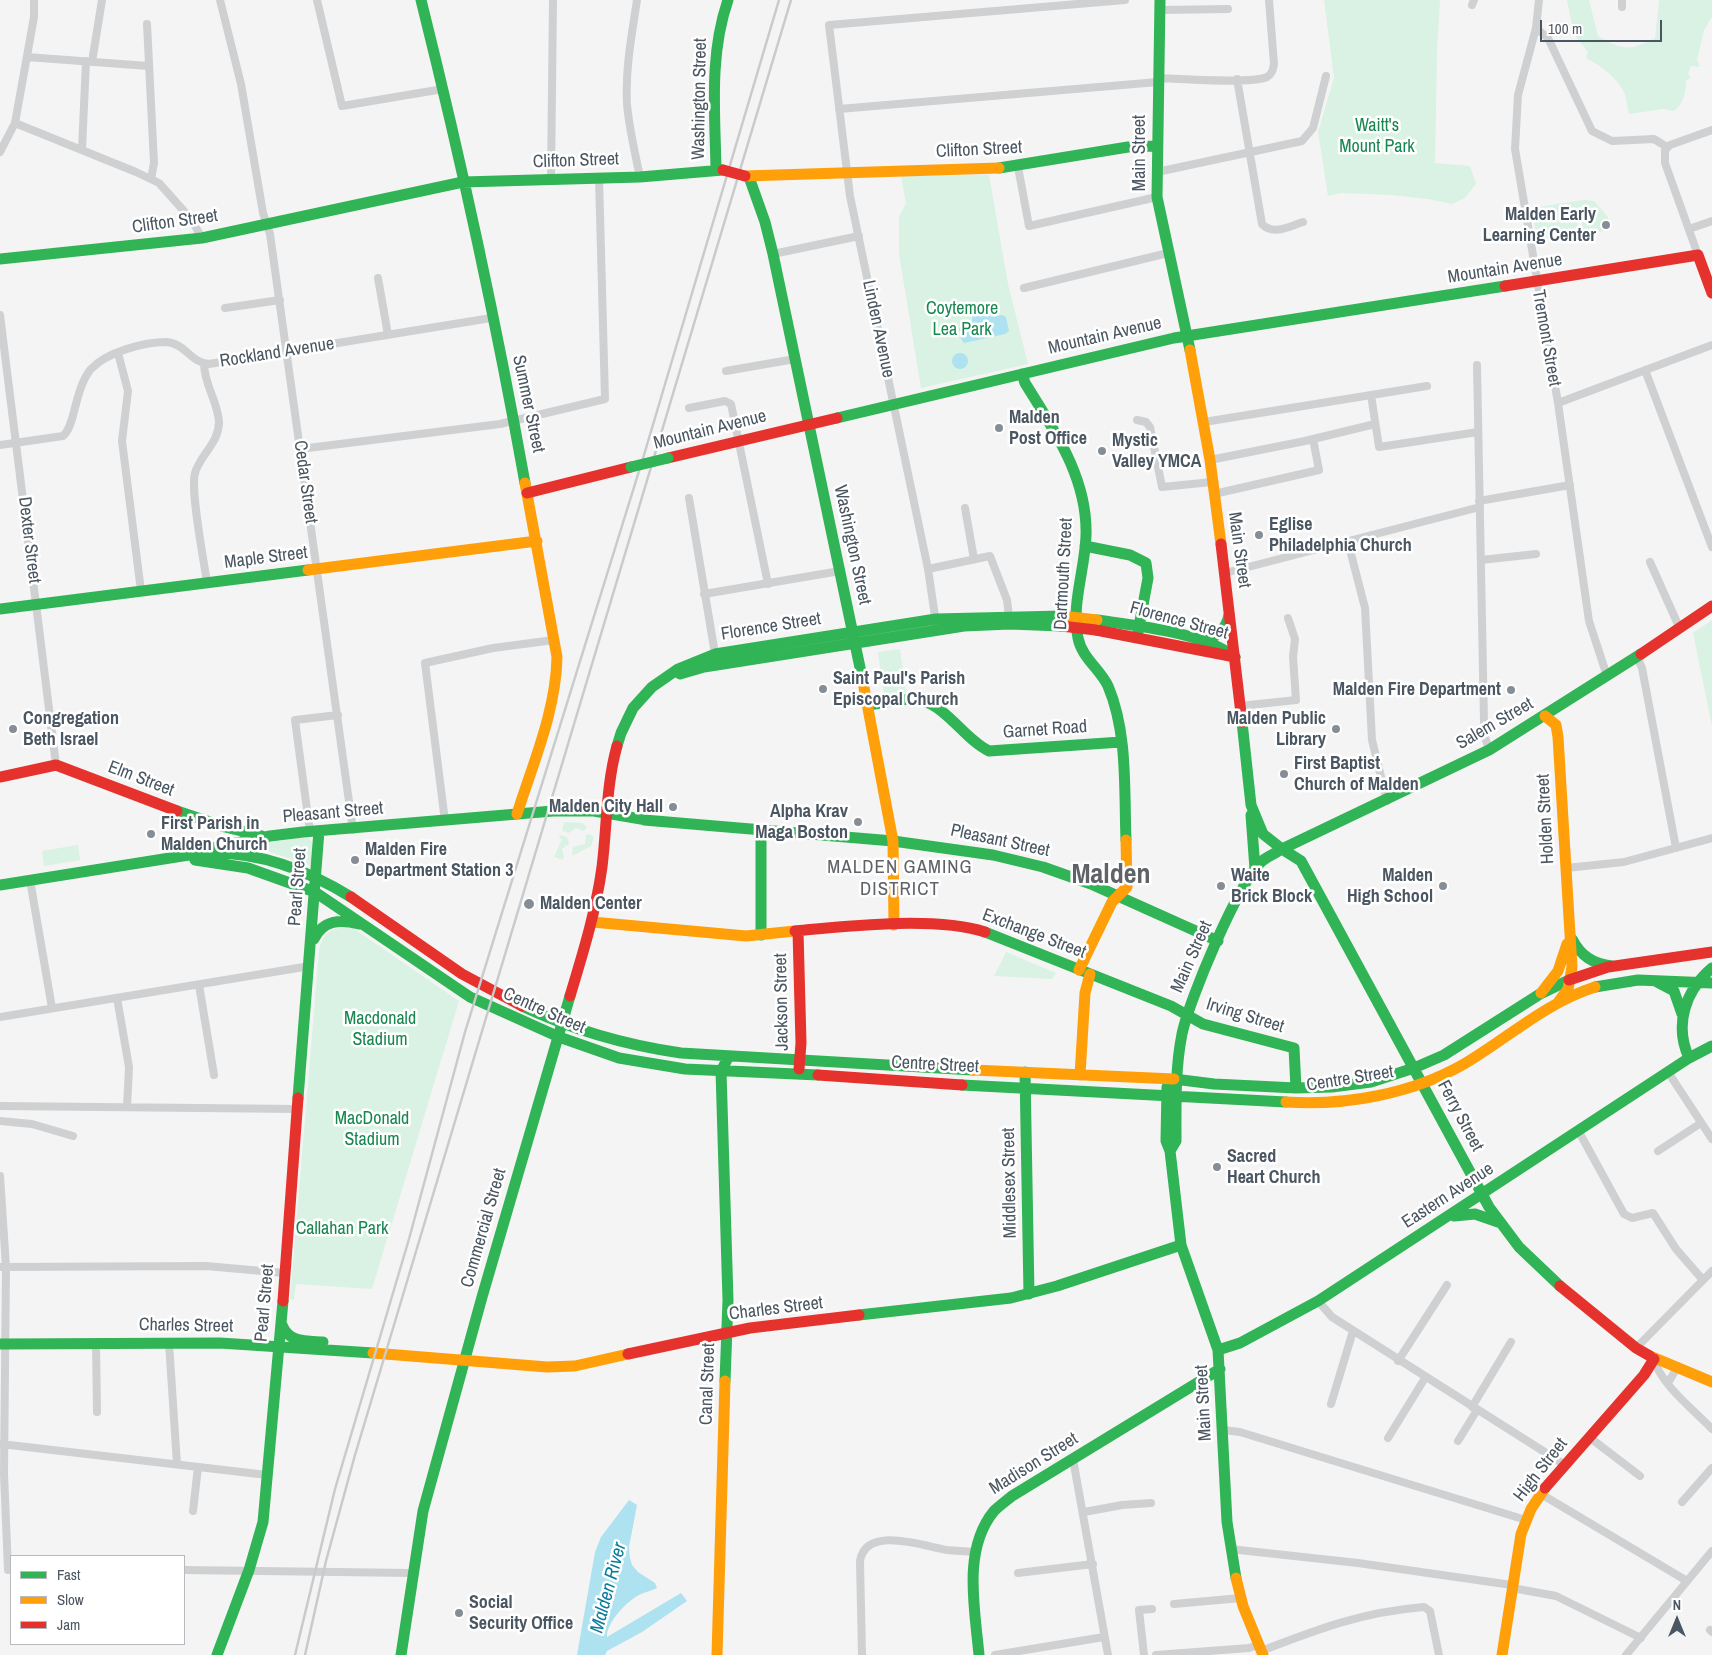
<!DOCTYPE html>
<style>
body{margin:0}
#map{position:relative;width:1712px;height:1655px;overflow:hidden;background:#f4f4f4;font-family:"Archivo Narrow",sans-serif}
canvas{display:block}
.legend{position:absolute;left:10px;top:1555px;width:175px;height:90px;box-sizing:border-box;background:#fff;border:1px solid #b7bbc0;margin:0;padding:6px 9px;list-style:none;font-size:15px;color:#4a5661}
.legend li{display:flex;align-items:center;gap:10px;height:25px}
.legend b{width:25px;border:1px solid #b7bbc0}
.north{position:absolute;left:1652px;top:1595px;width:50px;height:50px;-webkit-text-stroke:4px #fff;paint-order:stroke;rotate:0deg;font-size:14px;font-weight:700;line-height:20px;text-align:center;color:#4a5661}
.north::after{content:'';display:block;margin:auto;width:18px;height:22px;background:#4a5661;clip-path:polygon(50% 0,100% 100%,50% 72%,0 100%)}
.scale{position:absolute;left:1540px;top:20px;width:122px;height:22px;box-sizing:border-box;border:2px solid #4a5661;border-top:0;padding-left:6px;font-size:15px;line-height:18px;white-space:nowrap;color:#4a5661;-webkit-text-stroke:4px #fff;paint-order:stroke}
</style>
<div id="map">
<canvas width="1712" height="1655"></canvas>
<ul class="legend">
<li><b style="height:6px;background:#30b455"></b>Fast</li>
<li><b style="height:6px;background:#ff9f0a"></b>Slow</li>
<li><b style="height:6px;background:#e5322d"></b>Jam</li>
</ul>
<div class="north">N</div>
<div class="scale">100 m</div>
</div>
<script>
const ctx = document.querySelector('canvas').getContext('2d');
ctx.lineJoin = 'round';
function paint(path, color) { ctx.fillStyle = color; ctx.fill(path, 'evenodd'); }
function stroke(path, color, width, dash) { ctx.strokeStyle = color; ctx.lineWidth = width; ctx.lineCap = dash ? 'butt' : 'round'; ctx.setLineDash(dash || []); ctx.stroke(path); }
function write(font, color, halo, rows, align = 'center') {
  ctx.font = font + ' "Archivo Narrow",sans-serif'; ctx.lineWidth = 5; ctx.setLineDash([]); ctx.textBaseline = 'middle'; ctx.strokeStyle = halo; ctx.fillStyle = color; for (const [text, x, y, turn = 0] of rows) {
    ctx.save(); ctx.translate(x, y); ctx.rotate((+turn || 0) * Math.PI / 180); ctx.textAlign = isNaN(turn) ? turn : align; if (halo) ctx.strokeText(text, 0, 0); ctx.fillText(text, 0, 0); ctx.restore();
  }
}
paint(new Path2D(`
 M1324,0H1440L1437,52L1435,163L1470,166L1476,184L1465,198L1452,204L1428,199L1392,195L1340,193L1328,196L1318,132L1334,78Z
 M1567,0H1589L1598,36C1624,51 1629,51 1655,38L1659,0H1712V17L1704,30L1697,60L1700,67L1691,66L1688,74L1691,78L1686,80C1686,91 1684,104 1674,111L1663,109L1629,114C1627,108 1627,100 1625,94C1618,78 1600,65 1586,58L1588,52L1574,34Z
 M989,175L1008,284L1028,364L921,388L899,254V217L906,203L901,176Z
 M1584,200L1594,201L1608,217L1610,230L1584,234L1581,220L1577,221L1579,230L1576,231L1577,235L1537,241L1532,208Z
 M1712,620V726L1693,633Z
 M900,649L906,693L884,696L878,652Z
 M564,822L582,823L587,827L584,831L576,828L569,833L562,831Z
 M590,834L594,837L591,846L572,856L573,847L585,844L586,835Z
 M560,835L567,837L569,844L562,849L564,857L562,860L554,857L562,839L559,838Z
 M308,836L313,844L312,866L270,852L243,847Z
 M78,845L80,860L44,866L42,851Z
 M346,927L353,928L459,1001L372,1289L296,1284L294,1300L290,1299L319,950C322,935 330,928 346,927Z
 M1006,952L1056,973L1052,979L994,976Z`), '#d9f2e3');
paint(new Path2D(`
 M980,304L987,307L991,317L1002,315L1006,317L1009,331L1005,334L964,343L961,339L959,328L972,322V309Z
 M952 361a8 8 0 1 1 16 0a8 8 0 1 1-16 0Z
 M629,1500L637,1505L629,1547L630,1558L632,1565L638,1572L655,1583L657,1588C651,1591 645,1592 639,1595C627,1601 606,1623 607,1637L681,1593L687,1601L642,1632L607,1651L605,1655H577L595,1552L601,1537Z`), '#aee2f0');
stroke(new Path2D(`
 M220,0L241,84L263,213L270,234L353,830
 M317,0L342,106L443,89
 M637,0C632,34 625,69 627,104C629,128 635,153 640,177
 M1539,0L1536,28L1518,95L1515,149L1558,403L1589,621L1607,676
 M1472,5L1474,0
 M1622,7V0
 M1160,10L1228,9
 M147,24L154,163L151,179
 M1536,28L1548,38L1592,131L1612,141L1654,139L1667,147
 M27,57L148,66
 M92,62L102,0
 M1158,78C1180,79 1251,84 1267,77C1272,74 1273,70 1274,64L1269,0
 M1237,79L1262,224C1273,236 1290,226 1303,222
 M839,109L1158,82
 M15,123L136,172L159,183L191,219L202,238
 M82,150L86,61
 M0,152L15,123L34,17V0
 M1018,167L1029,226L1157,197
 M1157,172L1302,141L1313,128L1326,76
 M551,179L553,0
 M1689,229L1712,221
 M773,254L859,236
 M1698,255L1665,163V150L1670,145L1712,130
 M378,278L388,335
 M1024,288L1168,253
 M225,308L280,300
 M0,315L56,765
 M118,353L128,391L122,441L141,591
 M204,364C204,384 218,402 219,422C219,443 200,455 195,473C190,490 204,561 207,583
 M1477,365L1484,722L1485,737L1489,750
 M1645,370L1712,547
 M726,371L795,359
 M1371,395L1379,447L1478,432
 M1558,403L1712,345
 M689,408L725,401L731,404L768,584
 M1137,420L1146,422L1150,427L1162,487L1212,482
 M1204,422L1427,386
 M0,445L63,436C71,429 73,414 76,404C79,392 83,378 91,369C107,352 144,342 166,342C185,343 191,363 209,364L491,318
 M300,449L500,424L605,399L599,178
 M1210,460L1305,441L1375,424
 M1214,494L1319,470L1313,439
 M689,498L715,654
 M1479,501L1570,485
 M965,508L974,559
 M1348,542L1365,608L1372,740L1387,801
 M1481,560L1536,554
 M1650,562L1680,629
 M928,569L990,556L1007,600L1009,616
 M1225,573L1480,507
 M704,594L840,571
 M936,623L928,569L850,196L829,25L1125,0
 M1637,657L1642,668L1676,848
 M1240,706L1296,700L1293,657L1295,639L1288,618
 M445,821L425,663L493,648L554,640
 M310,832L295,720L338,715
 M1566,868L1624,862L1712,838
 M30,880L52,1008
 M199,985L214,1075
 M117,998L129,1067L127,1107
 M0,1017L310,966
 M1668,1072L1712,1139
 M0,1106L298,1109
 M0,1121L32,1124L73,1136
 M1578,1130L1624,1214L1632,1218L1653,1213L1676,1249L1703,1280
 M1658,1151L1701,1123
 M0,1176L6,1267L4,1474L8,1570
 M0,1267L206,1266L285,1273
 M1318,1301L1332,1317L1565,1465
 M96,1343L97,1412
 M169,1343L177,1464
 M1636,1348L1712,1271
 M1654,1359C1660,1384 1695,1411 1712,1429
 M1398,1361L1447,1285
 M1668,1383L1678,1366
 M1331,1404L1353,1331
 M1472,1407L1511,1342
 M1223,1430L1240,1432L1526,1520
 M1589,1437L1640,1476
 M1388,1438L1425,1378
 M1458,1441L1477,1410
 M1,1444L267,1475
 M1073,1459L1108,1655
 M1541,1494L1687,1581
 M1682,1502L1712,1468
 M193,1511L198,1467
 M1084,1512L1122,1505L1151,1503
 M1230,1549L1358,1563L1512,1585
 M184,1570L412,1573
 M1018,1573L1093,1564
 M1512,1588L1556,1596L1641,1638
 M1174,1604L1241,1598
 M1710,1630L1712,1632
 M1261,1651C1318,1629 1362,1612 1424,1607L1430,1611L1439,1655
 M862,1655L860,1561C866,1525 923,1546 947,1550C956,1551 965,1551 974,1552
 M995,1655L1104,1637
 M1144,1655L1139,1610L1152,1609
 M1156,1655L1249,1648L1258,1645
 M1626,1655L1712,1551`), '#ced0d2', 8);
stroke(new Path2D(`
 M421,0C461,160 496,321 525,483
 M1160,0L1157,197L1190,350
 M999,168L1128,147L1157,146
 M716,169C715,112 709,55 728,0
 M749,177L765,222L773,254L862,677
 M0,259L202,238L463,182L640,177L723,170
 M1022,374L1025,383C1054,430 1088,478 1086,536C1085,569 1071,605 1078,638C1082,658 1100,669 1108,686C1128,733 1124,790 1126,840
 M837,418L1174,338L1505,286
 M1085,546L1130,555L1146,563L1148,578L1138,632
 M0,609L308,570
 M1097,620C1139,626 1201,632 1235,657
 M1202,643C1216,637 1226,630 1229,615
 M680,674L704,667L964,626L1010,624L1061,626
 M869,705C885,703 904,697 920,700C948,707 964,739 989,751L1121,742
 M617,746L621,733L633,708L652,687L678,669L715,654L936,619L1062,616
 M177,811L225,827L262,836
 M1251,815L1255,869
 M644,820L893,841L993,855L1043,867L1091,884L1218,941
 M761,831V935
 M1282,849L1301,861L1489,1207L1519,1247L1560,1286
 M1282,849L1489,750L1641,654
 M204,850L270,836L303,832L553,811H594L641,819
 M195,860L248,868L315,892L470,997L559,1037L619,1058L685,1069L818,1075
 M0,885L195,854C251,848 304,868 351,897
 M985,932L1171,1006L1203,1024L1294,1048L1296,1088
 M314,939C323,920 340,919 359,924
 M1572,939C1581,956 1593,964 1612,966
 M1655,981L1674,991L1682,1014
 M1595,987L1638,980L1712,983
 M522,1006C573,1030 625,1045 681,1053L973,1070
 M1689,1058C1674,1025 1685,991 1712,968
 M1025,1072L1029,1294
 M1174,1079L1214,1084L1296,1088L1332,1087L1371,1082L1414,1068L1444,1055L1540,994L1569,980
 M962,1085L1286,1102
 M1167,1087L1166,1141L1170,1151L1181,1245L1218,1350L1227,1522L1236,1578
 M298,1098L319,831
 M1170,1151L1176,1141C1176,1105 1175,1069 1182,1034C1189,1000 1238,883 1262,861C1268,856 1276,853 1282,849L1263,834L1251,805L1242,722
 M1454,1216L1475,1214L1498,1222
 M859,1315L1011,1298L1057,1286L1181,1245
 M282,1325C289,1343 306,1341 323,1342
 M0,1344L220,1343L373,1353
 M1218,1350L1240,1343L1318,1301L1689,1058L1712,1046
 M725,1381L728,1300L721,1071L729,1056
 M217,1655L249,1570L263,1522L283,1301
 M401,1655L423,1511L482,1297L570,996
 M979,1655C975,1609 962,1550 994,1511C999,1506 1006,1501 1012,1496L1220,1369`), '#30b455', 11);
stroke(new Path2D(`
 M745,176L999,168
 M1190,350L1210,460L1221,544
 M308,570L537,541
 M862,677L893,841L894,925
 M1545,716L1556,725L1558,737L1572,967L1568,989L1559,1001
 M517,814C533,763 556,711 557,657L525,483
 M592,922L746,936L795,931
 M1079,970L1112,902L1127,887L1126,840
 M1541,993L1558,971L1567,944
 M973,1070L1174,1079
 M1080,1075L1085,993L1090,974
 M1286,1102C1345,1106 1412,1094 1464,1064C1508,1038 1545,1003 1595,987
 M373,1353L547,1367L575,1366L628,1354
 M1650,1356L1712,1382
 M1236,1578L1243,1606L1263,1655
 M717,1655L725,1381
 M1502,1655L1521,1534L1531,1509L1545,1488`), '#ff9f0a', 11);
stroke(new Path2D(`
 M1505,286L1698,255L1712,293
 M668,458L837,418
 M527,493L631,467
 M1221,544L1242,722
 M1096,630L1235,657
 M1641,654L1712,606
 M0,777L56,765L177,811
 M351,897L462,974L522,1006
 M795,931C848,926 934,916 985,932
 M798,931L801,1043L799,1069
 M1569,980L1608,967L1712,952
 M570,996C583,953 596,911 602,867C607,827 606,785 617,746
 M818,1075L962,1085
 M1560,1286L1636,1348L1650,1356
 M283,1301L298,1098
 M628,1354L750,1328L859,1315
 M1545,1488L1644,1375L1654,1359`), '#e5322d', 11);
stroke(new Path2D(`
 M295,1655L335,1489L409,1239L465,1032L644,455L779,0
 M305,1655L326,1561L355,1455L791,0`), '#c9cacc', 2.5);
stroke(new Path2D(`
 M631,467L668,458`), '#30b455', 11);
stroke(new Path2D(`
 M1062,616L1097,620`), '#ff9f0a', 11);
stroke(new Path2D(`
 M723,170L745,176
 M1061,626L1096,630`), '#e5322d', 11);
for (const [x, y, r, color] of [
 [1606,225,5,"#868d94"],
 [999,428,5,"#868d94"],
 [1102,451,5,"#868d94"],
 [1259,535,5,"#868d94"],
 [823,689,5,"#868d94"],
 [1511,690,5,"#868d94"],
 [13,729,5,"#868d94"],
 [1336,729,5,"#868d94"],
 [1284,774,5,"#868d94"],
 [673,807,5,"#868d94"],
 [858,822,5,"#868d94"],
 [151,834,5,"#868d94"],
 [355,860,5,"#868d94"],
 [1221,886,5,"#868d94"],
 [1443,886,5,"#868d94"],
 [529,904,6,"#868d94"],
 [1217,1167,5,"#868d94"],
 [459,1613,5,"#868d94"]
]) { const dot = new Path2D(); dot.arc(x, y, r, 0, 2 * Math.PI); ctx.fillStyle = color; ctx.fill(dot); stroke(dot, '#fff', 2); }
write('18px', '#4a5661', '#fff', [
 ["Washington Street",700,99,-89],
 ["Clifton Street",979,150,-3],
 ["Main Street",1140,153,-90],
 ["Clifton Street",576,161,-2],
 ["Clifton Street",175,222,-8],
 ["Mountain Avenue",1505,269,-9],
 ["Linden Avenue",878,329,78],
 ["Mountain Avenue",1105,336,-13],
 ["Tremont Street",1546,338,80],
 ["Rockland Avenue",277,353,-9],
 ["Summer Street",528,404,78],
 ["Mountain Avenue",710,430,-14],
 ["Cedar Street",305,482,82],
 ["Dexter Street",29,540,83],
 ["Washington Street",852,545,78],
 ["Main Street",1239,550,82],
 ["Maple Street",266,558,-7],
 ["Dartmouth Street",1064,574,-87],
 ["Florence Street",1179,621,15],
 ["Florence Street",771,627,-9],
 ["Salem Street",1495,724,-30],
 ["Garnet Road",1045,730,-4],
 ["Elm Street",141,779,21],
 ["Pleasant Street",333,813,-5],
 ["Holden Street",1546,819,-93],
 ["Pleasant Street",1000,841,12],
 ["Pearl Street",298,887,-86],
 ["Exchange Street",1034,934,21],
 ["Main Street",1192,957,-66],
 ["Jackson Street",782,1002,-91],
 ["Centre Street",544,1011,24],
 ["Irving Street",1245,1016,17],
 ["Centre Street",935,1065,3],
 ["Centre Street",1350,1079,-9],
 ["Ferry Street",1460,1116,62],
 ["Middlesex Street",1010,1183,-91],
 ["Eastern Avenue",1448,1196,-33],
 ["Commercial Street",484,1228,-74],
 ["Pearl Street",265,1303,-85],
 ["Charles Street",776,1309,-7],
 ["Charles Street",186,1326,1],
 ["Canal Street",708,1384,-88],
 ["Main Street",1204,1403,-93],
 ["Madison Street",1034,1464,-32],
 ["High Street",1541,1470,-52]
]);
write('18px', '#17864f', '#fff', [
 ["Waitt's",1377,126],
 ["Mount Park",1377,147],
 ["Coytemore",962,309],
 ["Lea Park",962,330],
 ["Macdonald",380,1019],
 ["Stadium",380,1040],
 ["MacDonald",372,1119],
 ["Stadium",372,1140],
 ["Callahan Park",342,1229]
]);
write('bold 18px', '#4a5661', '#fff', [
 ["Malden Early",1596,215,"right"],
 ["Learning Center",1596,236,"right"],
 ["Malden",1009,418],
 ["Post Office",1009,439],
 ["Mystic",1112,441],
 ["Valley YMCA",1112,462],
 ["Eglise",1269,525],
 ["Philadelphia Church",1269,546],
 ["Saint Paul's Parish",833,679],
 ["Episcopal Church",833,700],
 ["Malden Fire Department",1501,690,"right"],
 ["Congregation",23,719],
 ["Beth Israel",23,740],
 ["Malden Public",1326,719,"right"],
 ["Library",1326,740,"right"],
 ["First Baptist",1294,764],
 ["Church of Malden",1294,785],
 ["Malden City Hall",663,807,"right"],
 ["Alpha Krav",848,812,"right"],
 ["Maga Boston",848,833,"right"],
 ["First Parish in",161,824],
 ["Malden Church",161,845],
 ["Malden Fire",365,850],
 ["Department Station 3",365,871],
 ["Waite",1231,876],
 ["Brick Block",1231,897],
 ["Malden",1433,876,"right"],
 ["High School",1433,897,"right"],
 ["Malden Center",540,904],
 ["Sacred",1227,1157],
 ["Heart Church",1227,1178],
 ["Social",469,1603],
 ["Security Office",469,1624]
], 'left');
ctx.letterSpacing = '1px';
write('19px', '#5f6368', '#fff', [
 ["MALDEN GAMING",900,868],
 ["DISTRICT",900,890]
]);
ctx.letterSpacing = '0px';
write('italic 19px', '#0c7c9b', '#fff', [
 ["Malden River",609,1588,-75]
]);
write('bold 28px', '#5f6368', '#fff', [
 ["Malden",1111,875]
]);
</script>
